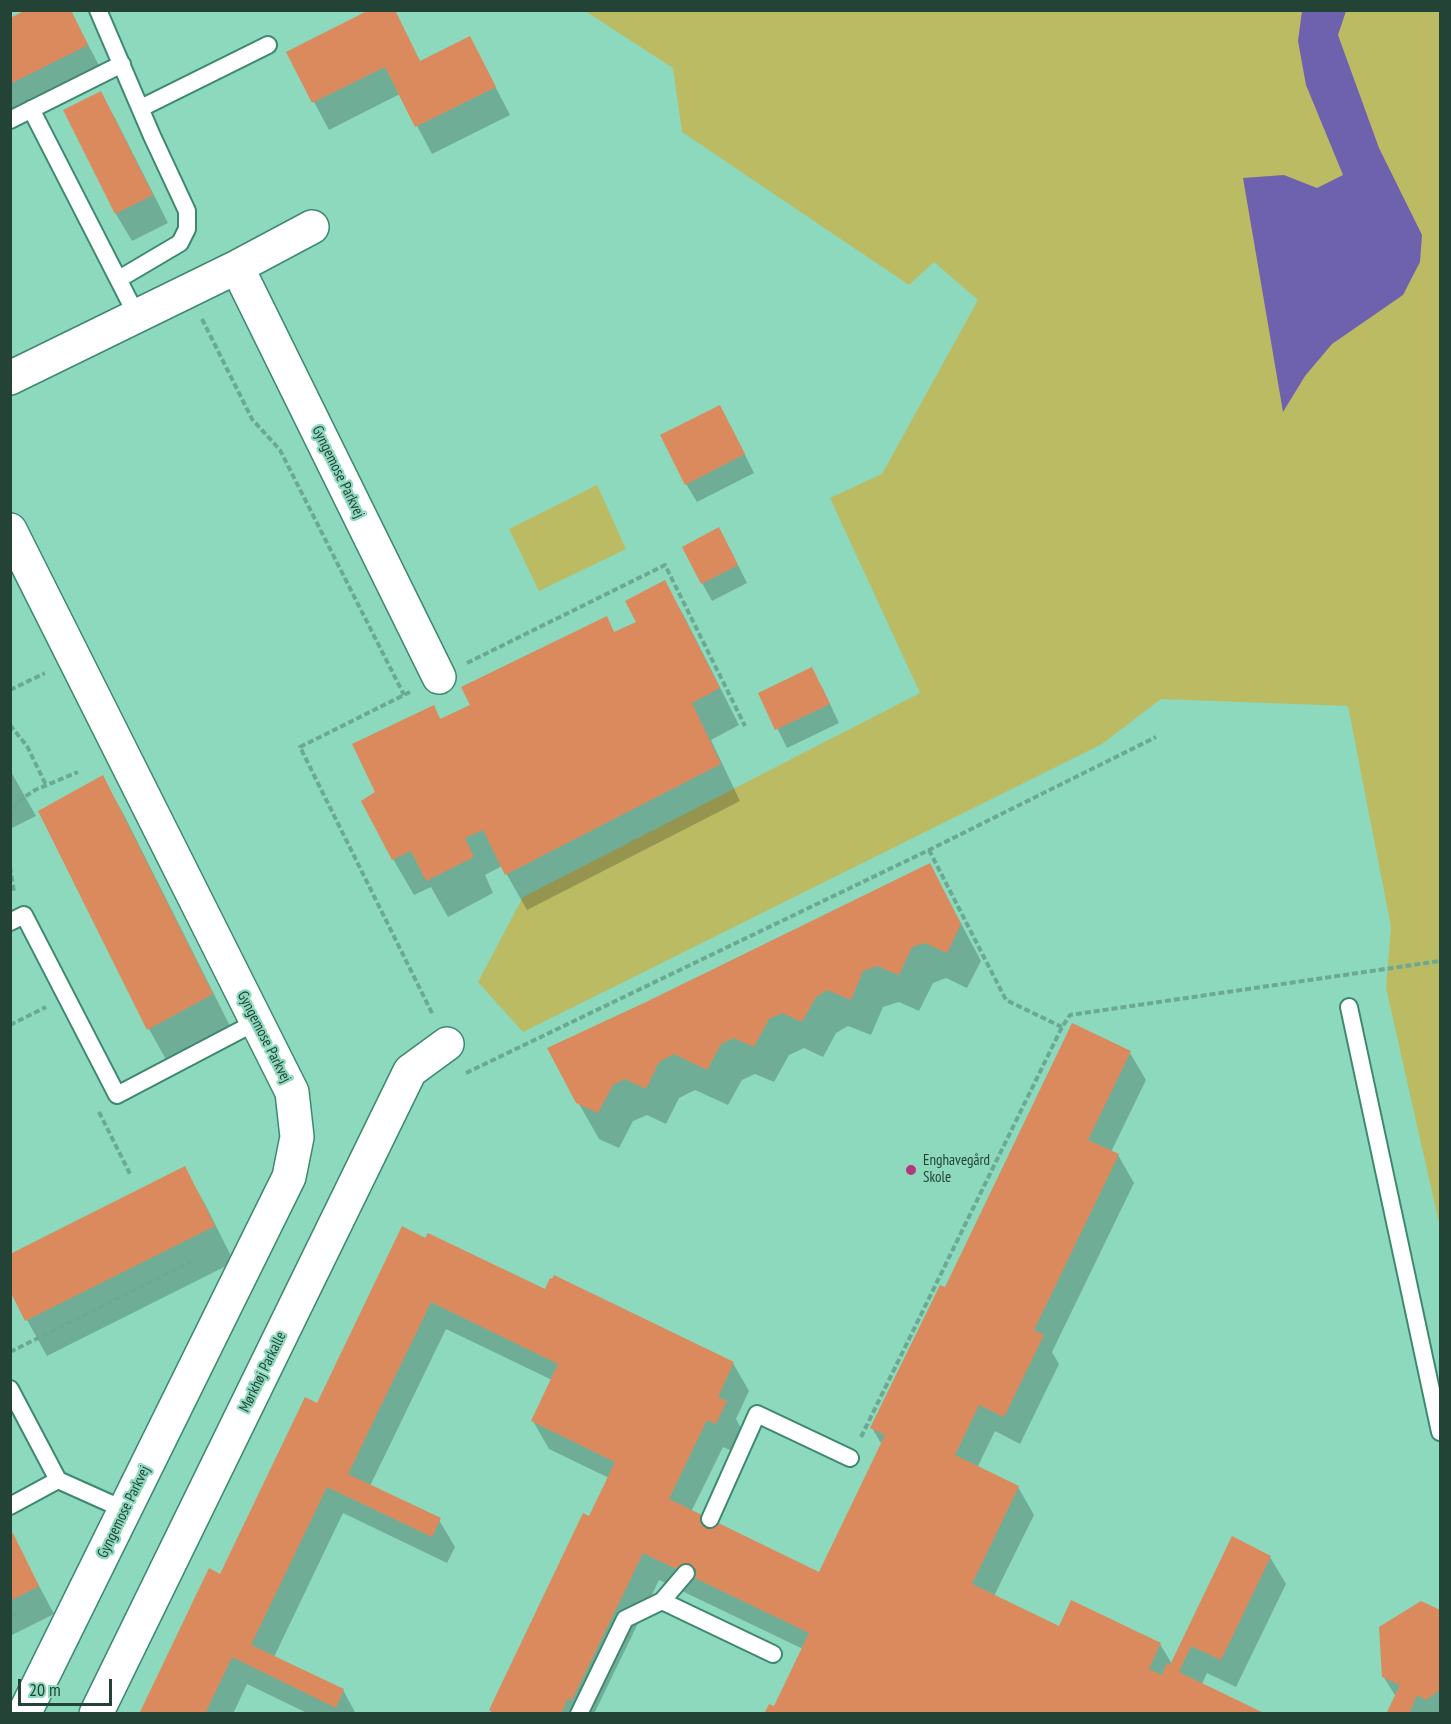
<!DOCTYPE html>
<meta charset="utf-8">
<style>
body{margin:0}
#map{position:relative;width:1451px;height:1724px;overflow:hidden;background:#8dd9bd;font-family:"PT Sans Narrow",sans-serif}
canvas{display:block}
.frame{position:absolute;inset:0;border:12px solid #234337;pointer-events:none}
.scale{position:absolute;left:18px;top:1679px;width:94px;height:27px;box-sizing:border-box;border:3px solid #234337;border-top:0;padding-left:8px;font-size:18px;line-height:21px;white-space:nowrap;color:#234337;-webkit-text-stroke:4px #8dd9bd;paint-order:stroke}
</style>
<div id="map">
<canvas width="1451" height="1724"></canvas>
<div class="frame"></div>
<div class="scale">20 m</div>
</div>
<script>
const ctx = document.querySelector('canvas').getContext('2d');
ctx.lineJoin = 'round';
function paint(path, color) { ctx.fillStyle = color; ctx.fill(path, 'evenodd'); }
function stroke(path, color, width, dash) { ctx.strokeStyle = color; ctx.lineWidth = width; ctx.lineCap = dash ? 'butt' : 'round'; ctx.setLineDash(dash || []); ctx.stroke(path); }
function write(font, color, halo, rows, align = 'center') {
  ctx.font = font + ' "PT Sans Narrow",sans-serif'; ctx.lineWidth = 4.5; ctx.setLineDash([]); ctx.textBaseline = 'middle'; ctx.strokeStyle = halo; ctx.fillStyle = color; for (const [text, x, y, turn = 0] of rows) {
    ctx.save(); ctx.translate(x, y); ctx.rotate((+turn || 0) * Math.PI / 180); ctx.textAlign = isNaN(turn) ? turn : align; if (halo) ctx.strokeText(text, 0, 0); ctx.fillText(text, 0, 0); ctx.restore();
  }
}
paint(new Path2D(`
 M585,11H1440V1227L1386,988L1391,927L1348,706L1161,699L1102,744L523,1032L478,982L523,897L920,693L830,498L882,474L978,300L934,262L909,285L682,132L673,68Z
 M597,485L626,549L539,591L509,529Z`), '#bbbb64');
paint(new Path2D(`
 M1302,11H1346L1338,35L1379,148L1422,235L1420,262L1403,295L1332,344L1305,376L1283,412L1243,178L1284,175L1317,188L1343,175L1306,85L1298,41Z`), '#6e62ae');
paint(new Path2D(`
 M70,10L103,73L10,115V20Z
 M394,10L421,63L470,38L510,115L432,154L400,94L329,130L288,53Z
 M101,93L116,120L168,223L132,241L116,214L65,111Z
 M730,425L754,473L697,502L686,484Z
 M729,547L747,583L712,601L702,583Z
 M664,582L685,618L739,725L711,740L740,801L527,910L502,866L485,875L493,893L448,917L431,887L414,895L393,859L377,793L433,707L441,720L471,706L606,618L615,634L638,623Z
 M822,687L839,723L787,748L760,693Z
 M10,770L36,816L10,829Z
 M102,777L123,813L232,1030L169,1065L149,1029L40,812Z
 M930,865L981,961L967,988L946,978L933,983L919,1011L899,1002L883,1007L871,1035L848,1026L836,1033L823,1057L804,1048L789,1055L774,1082L755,1074L742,1080L728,1105L695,1090L679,1098L666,1124L647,1115L633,1121L619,1148L599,1139L578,1102L647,1003Z
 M1130,1053L1146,1080L1111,1152L1118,1155L1134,1183L1052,1352L1059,1364L1020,1444L995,1431L977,1468L1018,1487L1034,1515L994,1596L1060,1628L1072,1602L1160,1644L1172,1664L1270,1557L1286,1584L1236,1687L1207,1673L1202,1684L1263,1714H766L775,1708L803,1649L659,1580L594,1714H493L490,1710L609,1478L549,1449L533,1421L552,1380L446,1329L370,1486L439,1520L455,1547L447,1563L343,1513L274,1657L343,1690L356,1714H309L247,1684L233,1714H141L318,1405L403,1228L546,1291L733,1363L749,1391L736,1419L742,1430L732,1451L723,1447L691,1512L820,1574L882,1445L872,1428L945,1289Z
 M184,1168L205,1204L234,1262L47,1356L27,1320Z
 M12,1535L54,1614L10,1636V1536Z
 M1421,1602L1440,1612V1714H1388L1396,1697L1383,1676Z`), '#0003');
paint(new Path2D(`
 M26,10H71L88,45L10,84V18Z
 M369,10H395L420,61L470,36L496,87L415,127L385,67L312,103L286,52Z
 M101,91L153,195L115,214L63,110Z
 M720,405L745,454L685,485L660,435Z
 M719,527L738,565L701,584L682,547Z
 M665,580L720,688L692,703L721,764L505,875L483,830L465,838L474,857L426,881L411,851L392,860L361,801L375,792L352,744L434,705L440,719L470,705L461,687L607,616L614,632L636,622L625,601Z
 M812,667L830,704L775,730L758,693Z
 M103,775L213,994L147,1030L38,811Z
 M930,863L961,924L947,953L925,943L912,947L899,975L877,966L863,971L851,1000L827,990L816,997L802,1022L782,1013L769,1019L754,1047L734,1038L721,1044L707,1070L674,1054L659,1062L646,1089L625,1079L613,1085L598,1113L576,1103L547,1048L646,1002Z
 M1072,1023L1131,1051L1088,1140L1119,1154L1034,1330L1044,1335L1004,1417L979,1405L955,1455L1019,1486L972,1584L1059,1626L1071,1600L1161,1643L1149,1669L1162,1675L1167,1663L1170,1665L1232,1536L1271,1556L1221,1660L1191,1646L1179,1672L1266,1714H977L971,1711L969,1714H764L769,1704L774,1706L809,1633L643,1553L572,1700L568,1698L561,1714H497L489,1710L583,1513L589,1516L615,1462L531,1421L558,1364L431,1302L348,1474L441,1518L432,1537L327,1487L251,1645L344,1689L336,1708L232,1657L205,1714H139L209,1568L220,1574L305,1397L317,1403L402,1226L425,1238L428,1233L545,1289L550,1278L552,1279L554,1275L734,1362L718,1397L727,1401L716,1424L707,1420L669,1499L819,1572L885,1435L870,1428L940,1285L945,1287Z
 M185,1166L215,1226L25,1321L10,1291V1254Z
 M13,1533L39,1586L10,1601V1535Z
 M1421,1601L1440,1610V1690L1426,1700L1417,1695L1409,1714H1386L1400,1685L1382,1677L1379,1627Z`), '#db8a5d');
const lane = new Path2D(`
 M98,10L152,136L187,211V229L180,243L119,279
 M141,108L268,45
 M31,109L137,316
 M10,120L122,64
 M10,922L24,915L117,1095L256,1022
 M1349,1007L1440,1432
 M10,1389L58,1480L125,1510
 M10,1506L58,1480
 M710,1519L757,1414L850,1458
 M662,1601L686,1573
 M579,1714L625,1619L662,1601L773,1654`);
const street = new Path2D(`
 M237,267L439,677
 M10,378L237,267L312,227
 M10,530L292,1092L297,1137L289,1177L24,1714
 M96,1714L410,1071L447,1044`);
stroke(lane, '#3d8870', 20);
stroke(street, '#3d8870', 36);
stroke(new Path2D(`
 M202,319L252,419L280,450L404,695
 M467,663L665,565L745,726
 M10,690L45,673
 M410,692L300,747L433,1015
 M10,725L27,746L46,785
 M10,817L17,802L35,790L78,772
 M929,850L1006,1000L1062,1027
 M10,867L14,892
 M10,1025L46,1007
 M10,1048V1052
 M466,1073L929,850L1156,737
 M99,1112L131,1176
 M10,1352L191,1262
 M861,1437L1062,1027L1070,1015L1440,961
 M10,1616L18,1612`), '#6ba992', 4, [6, 3]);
stroke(lane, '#fff', 16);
stroke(street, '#fff', 33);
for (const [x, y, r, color] of [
 [911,1170,6,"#b5357f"]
]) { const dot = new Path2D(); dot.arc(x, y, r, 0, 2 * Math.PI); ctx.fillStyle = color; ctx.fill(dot); stroke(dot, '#8dd9bd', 2); }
write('15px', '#234337', '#8dd9bd', [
 ["Gyngemose Parkvej",338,472,64],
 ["Gyngemose Parkvej",264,1037,63],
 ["Mørkhøj Parkalle",263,1372,-64],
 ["Gyngemose Parkvej",124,1512,-64]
]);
write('15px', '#234337', '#8dd9bd', [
 ["Enghavegård",923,1161],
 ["Skole",923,1178]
], 'left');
</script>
